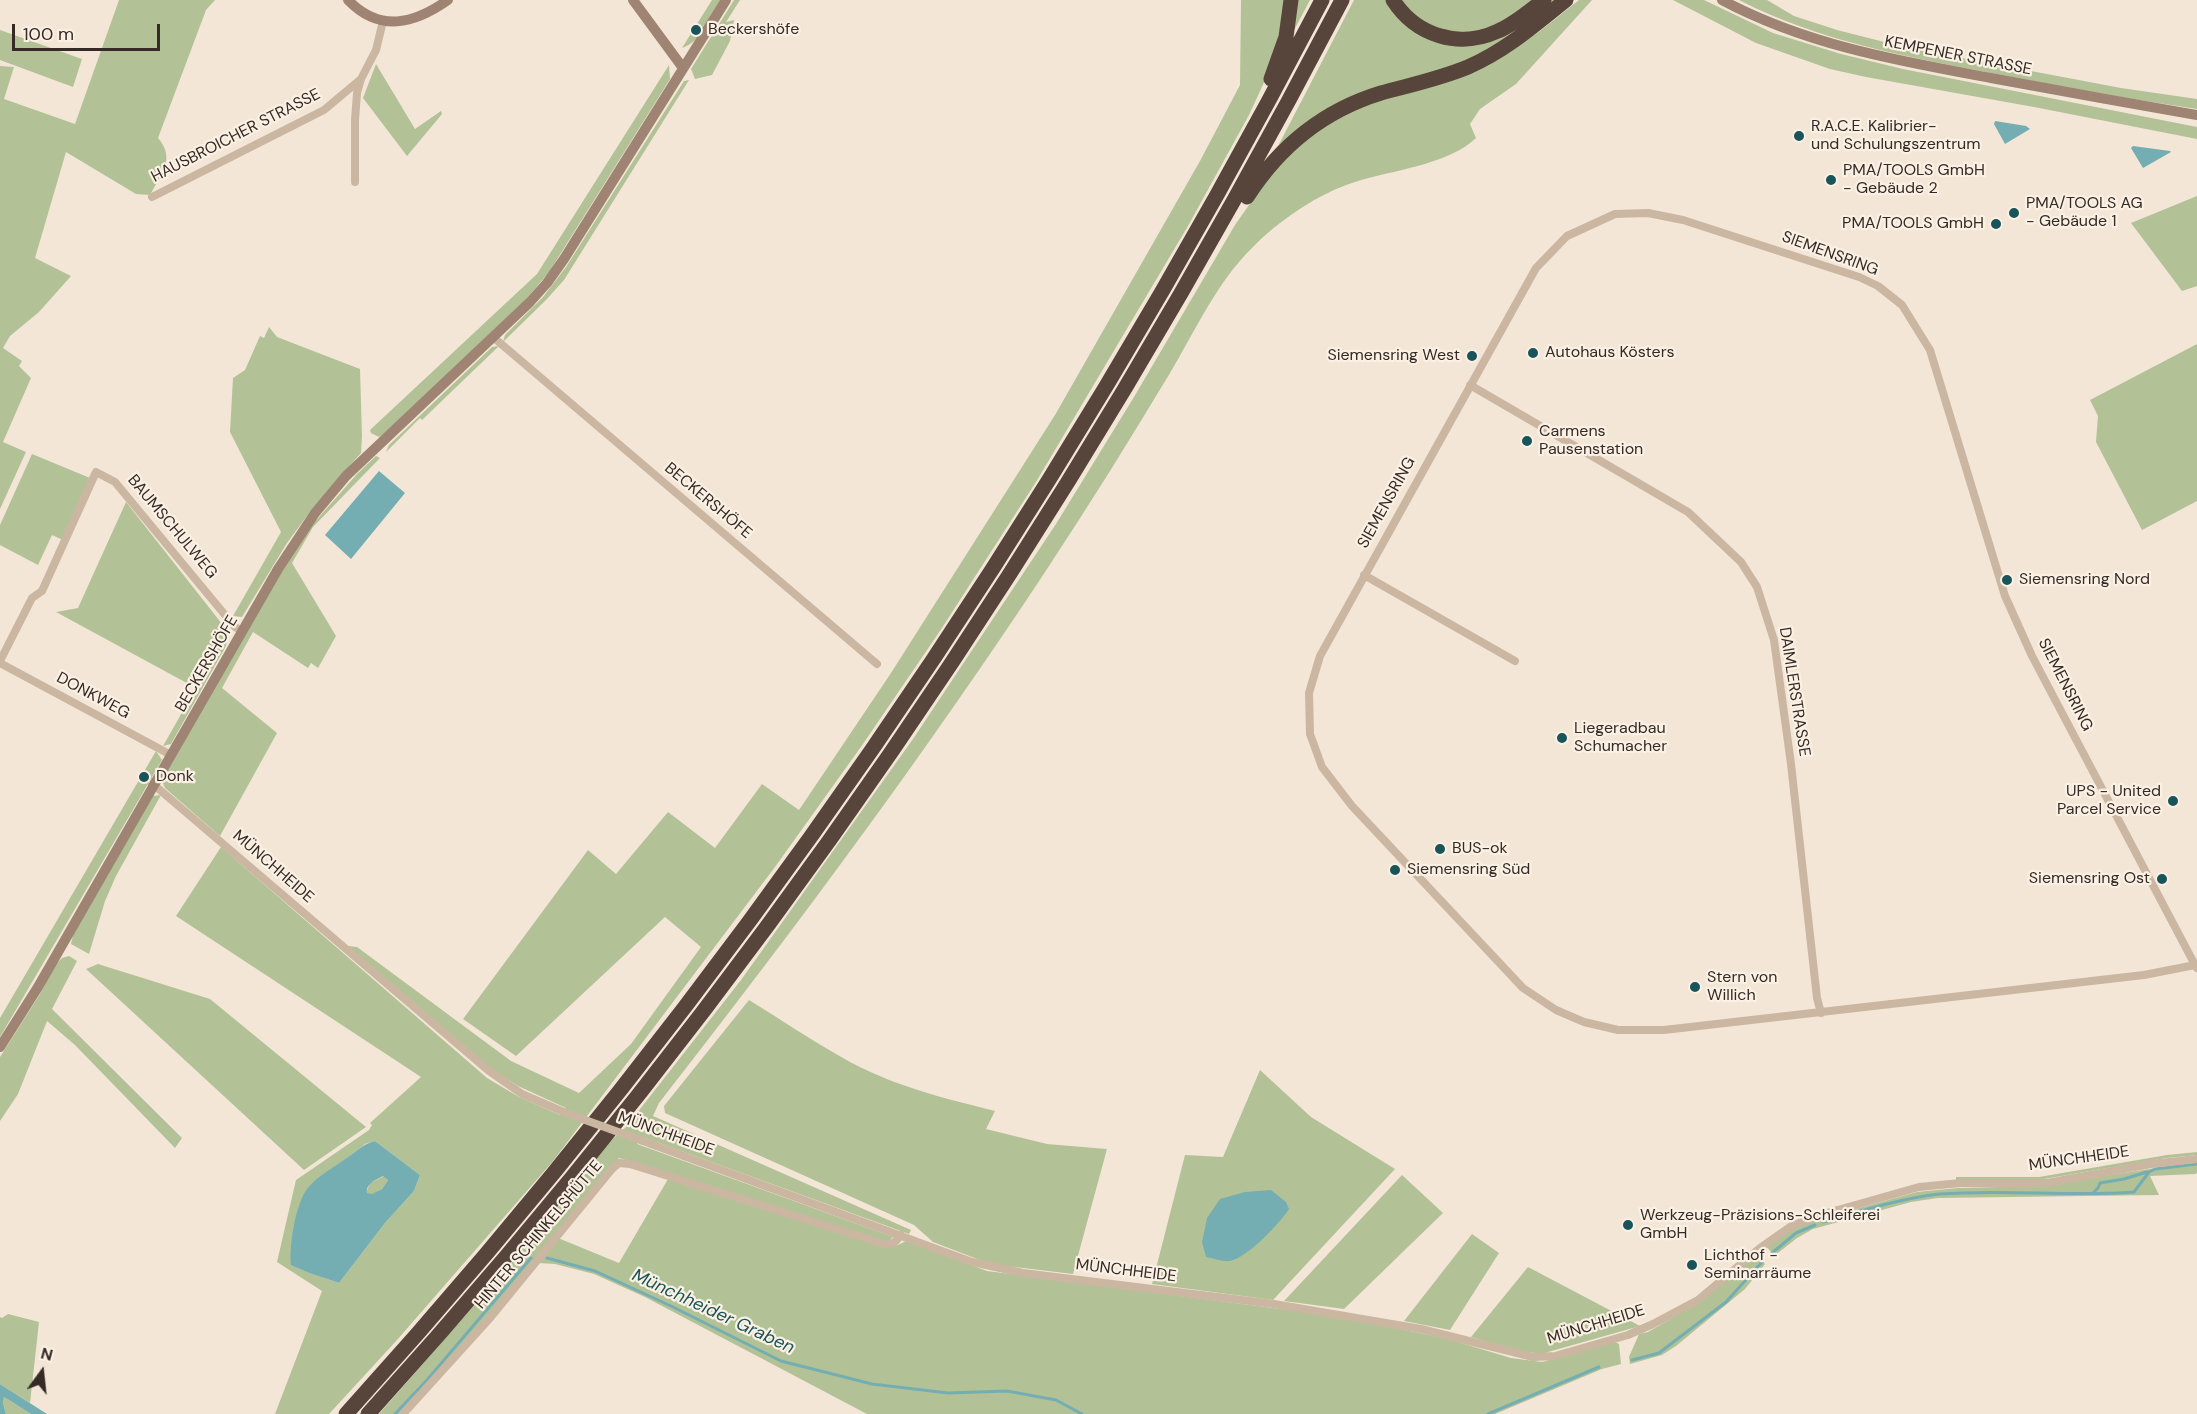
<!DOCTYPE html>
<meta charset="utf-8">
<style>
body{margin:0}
#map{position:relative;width:2197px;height:1414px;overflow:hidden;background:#f3e6d7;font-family:"DM Sans",sans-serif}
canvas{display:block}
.north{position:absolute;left:12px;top:1342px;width:60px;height:60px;-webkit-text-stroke:4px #faf0e3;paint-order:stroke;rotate:15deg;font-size:16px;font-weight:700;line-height:24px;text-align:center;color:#352a25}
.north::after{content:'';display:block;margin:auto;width:21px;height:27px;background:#352a25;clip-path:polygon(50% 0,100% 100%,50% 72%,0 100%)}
.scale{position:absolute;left:12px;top:24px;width:148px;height:27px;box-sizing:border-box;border:3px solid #352a25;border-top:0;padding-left:8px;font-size:18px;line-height:21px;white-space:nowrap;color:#352a25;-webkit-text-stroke:4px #faf0e3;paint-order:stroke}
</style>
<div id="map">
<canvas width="2197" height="1414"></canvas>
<div class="north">N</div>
<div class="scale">100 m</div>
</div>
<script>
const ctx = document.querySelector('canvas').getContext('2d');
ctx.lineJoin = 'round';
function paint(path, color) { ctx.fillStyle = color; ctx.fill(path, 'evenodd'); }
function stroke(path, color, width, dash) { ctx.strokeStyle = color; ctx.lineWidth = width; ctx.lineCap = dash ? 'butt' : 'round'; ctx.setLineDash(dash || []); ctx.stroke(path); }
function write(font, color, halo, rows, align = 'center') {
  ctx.font = font + ' "DM Sans",sans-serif'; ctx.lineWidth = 4.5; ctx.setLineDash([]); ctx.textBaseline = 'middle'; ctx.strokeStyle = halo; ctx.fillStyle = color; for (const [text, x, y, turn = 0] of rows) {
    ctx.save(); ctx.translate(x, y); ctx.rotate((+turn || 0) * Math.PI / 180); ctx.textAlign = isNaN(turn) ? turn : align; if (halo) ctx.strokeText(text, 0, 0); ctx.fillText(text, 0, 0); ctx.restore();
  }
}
paint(new Path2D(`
 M119,0H215L206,10L158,138C176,159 161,174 150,195L136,194L66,152L35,258L71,276L39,312L10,336L3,348L22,361L19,366L31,378L3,442L26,452L0,509V66L14,67L4,99L75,124Z
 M712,0H722C711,17 702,41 682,48Z
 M734,0H740L726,22L734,20L730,41L712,75L695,79L691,69Z
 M1241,0H1286L1273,63L1249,115L1188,226L1036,482L940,631L863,744L775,867L553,1161L397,1340L329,1414H275L322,1291L277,1262L296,1180L369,1130L372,1125L370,1123L421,1077L176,916L221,847L487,1078L519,1097L560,1115L566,1108L518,1086L491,1069L348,946L357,947L511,1061L579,1093L631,1044L701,947L665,917L516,1056L463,1019L588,850L616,874L668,812L715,848L762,784L799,810L891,673L1055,415L1200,161L1240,85ZM375,1141L420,1175L414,1191L385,1223L339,1283L309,1273L292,1265L351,1155L365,1144Z
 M1294,0H1310L1290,38Z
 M1354,0H1390L1394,6L1463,42L1549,0H1557L1505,39L1475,59L1368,94L1276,150Z
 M1402,0H1534C1503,24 1473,40 1434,27C1420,22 1409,13 1402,0Z
 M1579,0H1592L1516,84L1480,109L1470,124L1476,138C1448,165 1392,170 1355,182C1319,193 1278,221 1252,248C1217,282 1195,331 1170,373C1131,438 1091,502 1049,566C928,750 795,929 659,1103L653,1116L911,1230L909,1234L643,1137L637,1144L893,1237L888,1242L619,1158L503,1298L399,1414H379L512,1262L605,1146L626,1127L741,980L913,739L1056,524L1134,397L1235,225L1286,152L1339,115L1493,62L1540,31Z
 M1673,0H1704L1773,33L1841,54L1903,69L2197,127V139L2034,107L1866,77L1830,69L1756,43Z
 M1739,0H1767L1794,16L1837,30L1904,47L2121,88L2197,99V109C2128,99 2060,86 1991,73C1904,56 1819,41 1739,0Z
 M0,30L82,59L73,87L0,60Z
 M376,64L415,129L441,111L442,114L407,156L363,98Z
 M669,65L670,79L549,272L528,297L384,434L379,437L371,433L370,430L537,274Z
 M689,80L564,280L546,300L503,342L505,335L543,297L566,267L684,81Z
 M2197,196V286L2182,291L2131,223Z
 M269,327L277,337L360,369L362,436L361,453L312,509L287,543L242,617L233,616L281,532L230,432L233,378L245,370L260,336L264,338Z
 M2197,344V501L2142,530L2096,442L2098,416L2090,400Z
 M499,346L422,420L420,418L386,452L389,445L492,347Z
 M32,454L90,478L63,540L52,535L38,565L0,545V525Z
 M376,456L380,458L313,527L292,563L336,636L318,668L311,663L308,668L253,632L222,688L277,733L220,836L165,788L162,781L287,562L312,525L357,474Z
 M126,502L226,629L228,634L226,646L171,744L163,746L196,688L56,612L78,608Z
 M156,751L162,760L0,1037V1018Z
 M161,795L116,876L105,901L89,954L71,944L73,935L153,796Z
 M69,956L77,961L52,1009L182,1138L175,1148L75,1045L47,1021L18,1094L0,1121V1057L40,994L55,965L62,958Z
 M98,964L210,999L366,1127L304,1170L86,969Z
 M749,1000C780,1019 811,1040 843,1058C890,1085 943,1098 995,1111L986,1129L1047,1144L1107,1149L1073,1274L990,1264L933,1242L914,1225L665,1113L664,1106Z
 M1260,1070L1311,1117L1395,1169L1273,1300L1152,1284L1185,1155L1223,1157Z
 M2197,1152V1155L2166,1158L2038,1180H1956V1177H2039L2167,1155Z
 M2197,1164V1173L2195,1174L2150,1176L2159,1195L1938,1198L1911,1202L1813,1229L1797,1238L1774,1256L1767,1247L1791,1230L1812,1221L1917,1192L1958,1188L2040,1186L2169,1166Z
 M1402,1175L1443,1213L1344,1309L1284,1301Z
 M384,1176L388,1180L382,1189L372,1195L366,1193L370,1183Z
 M668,1179L896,1246L906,1241L987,1271L1343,1317L1448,1339L1511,1358L1542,1362L1615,1342L1619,1344L1621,1364L1602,1369L1495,1414H867L645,1297L594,1274L555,1264L538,1263L558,1238L619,1263Z
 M1472,1234L1499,1253L1450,1330L1404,1321Z
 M1757,1254L1765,1264L1745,1289L1676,1346L1662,1355L1630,1364L1629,1357L1639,1334L1648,1332L1703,1300Z
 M1528,1267L1640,1326L1541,1354L1514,1350L1471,1337Z
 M8,1314L39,1322L30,1403L0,1384V1317L2,1318Z
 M4,1397L31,1414H6L3,1403Z`), '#b2c296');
paint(new Path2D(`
 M1995,121L2026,126L2030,129L2005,144L1994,124Z
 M2133,146L2170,151L2171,152L2143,168L2131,148Z
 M379,471L405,493L351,559L325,535Z
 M375,1141L420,1175L414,1191L385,1223L339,1283L309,1273L291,1265C289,1246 295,1209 305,1192C313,1179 331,1169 344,1160C355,1153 362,1144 375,1141ZM383,1176L388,1180L382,1189L372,1194L367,1193C366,1183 376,1180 383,1176Z
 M1271,1190L1286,1202L1289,1209C1280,1223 1247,1258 1230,1261C1223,1262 1213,1258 1206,1257L1202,1242L1207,1218L1220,1199L1245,1192Z
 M0,1384L47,1414H31L4,1397L3,1403L6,1414H0Z`), '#74aeb2');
stroke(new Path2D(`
 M2093,1193L2098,1188L2100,1183L2124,1179L2147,1172
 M1823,1222C1860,1211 1902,1198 1940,1194C2005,1189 2070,1197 2134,1192L2149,1172L2155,1169L2197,1164
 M1772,1253L1796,1233L1815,1225
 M547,1258L595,1271L671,1306L781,1361L872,1384L948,1393L1007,1391L1056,1400L1082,1414
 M1632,1360L1659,1353L1726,1302L1762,1262
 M395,1414L427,1380L531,1258
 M1488,1414L1599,1367`), '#74aeb2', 3);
stroke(new Path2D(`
 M355,182V120L357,93L361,79L376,50L383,21
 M152,197L324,110L361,79
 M493,337L877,664
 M1470,385L1688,512L1741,562L1757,587L1774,640L1791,764L1817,998L1821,1013
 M1364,575L1515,661
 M0,661L32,598L42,591L96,472L115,482L235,627L242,631
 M0,663L171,755
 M147,779L489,1071L522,1094L566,1113
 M2197,964L2195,965L2144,975L1664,1030H1618L1584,1022L1556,1010L1523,988L1352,806L1322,767L1310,734L1309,693L1320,656L1536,268L1567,236L1615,214L1648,213L1683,220L1859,277L1878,286L1902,305L1930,350L2005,596L2032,656L2195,965L2197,968
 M643,1141L972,1262L1023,1273L1274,1304L1421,1329L1533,1357L1555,1356L1628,1335L1653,1324L1698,1300L1760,1248L1790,1227L1813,1217L1919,1187L1961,1183H2047L2151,1164L2197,1159
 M403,1414L490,1318L612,1169L619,1163L630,1164L884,1244L894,1243L901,1235`), '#cbb6a2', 8);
stroke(new Path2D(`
 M348,0C380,33 414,24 448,0
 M633,0L683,68
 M1722,0C1806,45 1899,61 1991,78C2060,91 2128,103 2197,115
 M0,1047L38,987L278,569L315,513L346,476L530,302L547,283L564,259L726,0`), '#9f8473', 10);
stroke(new Path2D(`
 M1393,0C1416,36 1459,49 1498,31C1515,24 1529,11 1544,0
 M1271,79L1286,37L1291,0
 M1247,197C1279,147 1322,111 1381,93C1410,85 1439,79 1468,67C1505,51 1535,25 1566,0
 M346,1414C732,988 1057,510 1322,0
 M368,1414C754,989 1077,509 1342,0`), '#57443b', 15);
stroke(new Path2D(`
 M566,1113L643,1141`), '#cbb6a2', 8);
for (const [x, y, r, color] of [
 [696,30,6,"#185459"],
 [1799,136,6,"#185459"],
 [1831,180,6,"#185459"],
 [2014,213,6,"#185459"],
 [1996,224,6,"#185459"],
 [1533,353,6,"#185459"],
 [1472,356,6,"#185459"],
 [1527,441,6,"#185459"],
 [2007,580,6,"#185459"],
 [1562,738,6,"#185459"],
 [144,777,6,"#185459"],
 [2173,801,6,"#185459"],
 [1440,849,6,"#185459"],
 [1395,870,6,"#185459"],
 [2162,879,6,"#185459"],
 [1695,987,6,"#185459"],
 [1628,1225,6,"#185459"],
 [1692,1265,6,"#185459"]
]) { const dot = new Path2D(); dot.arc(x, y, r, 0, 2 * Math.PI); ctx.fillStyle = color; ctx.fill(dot); stroke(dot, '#faf0e3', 2); }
write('16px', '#352a25', '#faf0e3', [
 ["Beckershöfe",708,30],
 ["R.A.C.E. Kalibrier-",1811,127],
 ["und Schulungszentrum",1811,145],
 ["PMA/TOOLS GmbH",1843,171],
 ["- Gebäude 2",1843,189],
 ["PMA/TOOLS AG",2026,204],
 ["- Gebäude 1",2026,222],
 ["PMA/TOOLS GmbH",1984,224,"right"],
 ["Autohaus Kösters",1545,353],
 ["Siemensring West",1460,356,"right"],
 ["Carmens",1539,432],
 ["Pausenstation",1539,450],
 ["Siemensring Nord",2019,580],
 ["Liegeradbau",1574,729],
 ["Schumacher",1574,747],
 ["Donk",156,777],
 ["UPS - United",2161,792,"right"],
 ["Parcel Service",2161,810,"right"],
 ["BUS-ok",1452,849],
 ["Siemensring Süd",1407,870],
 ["Siemensring Ost",2150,879,"right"],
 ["Stern von",1707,978],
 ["Willich",1707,996],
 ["Werkzeug-Präzisions-Schleiferei",1640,1216],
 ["GmbH",1640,1234],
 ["Lichthof -",1704,1256],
 ["Seminarräume",1704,1274]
], 'left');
write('16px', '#352a25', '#faf0e3', [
 ["KEMPENER STRASSE",1958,56,11],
 ["HAUSBROICHER STRASSE",236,136,-27],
 ["SIEMENSRING",1830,254,20],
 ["BECKERSHÖFE",708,501,40],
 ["SIEMENSRING",1387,503,-61],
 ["BAUMSCHULWEG",172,527,50],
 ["BECKERSHÖFE",207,664,-60],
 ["SIEMENSRING",2065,685,63],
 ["DAIMLERSTRASSE",1794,692,81],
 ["DONKWEG",93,696,28],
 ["MÜNCHHEIDE",273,867,41],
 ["MÜNCHHEIDE",666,1134,20],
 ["MÜNCHHEIDE",2079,1159,-8],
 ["HINTER SCHINKELSHÜTTE",539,1235,-50],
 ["MÜNCHHEIDE",1126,1271,7],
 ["MÜNCHHEIDE",1596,1325,-17]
]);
write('italic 18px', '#185459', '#faf0e3', [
 ["Münchheider Graben",713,1312,25]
]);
</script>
